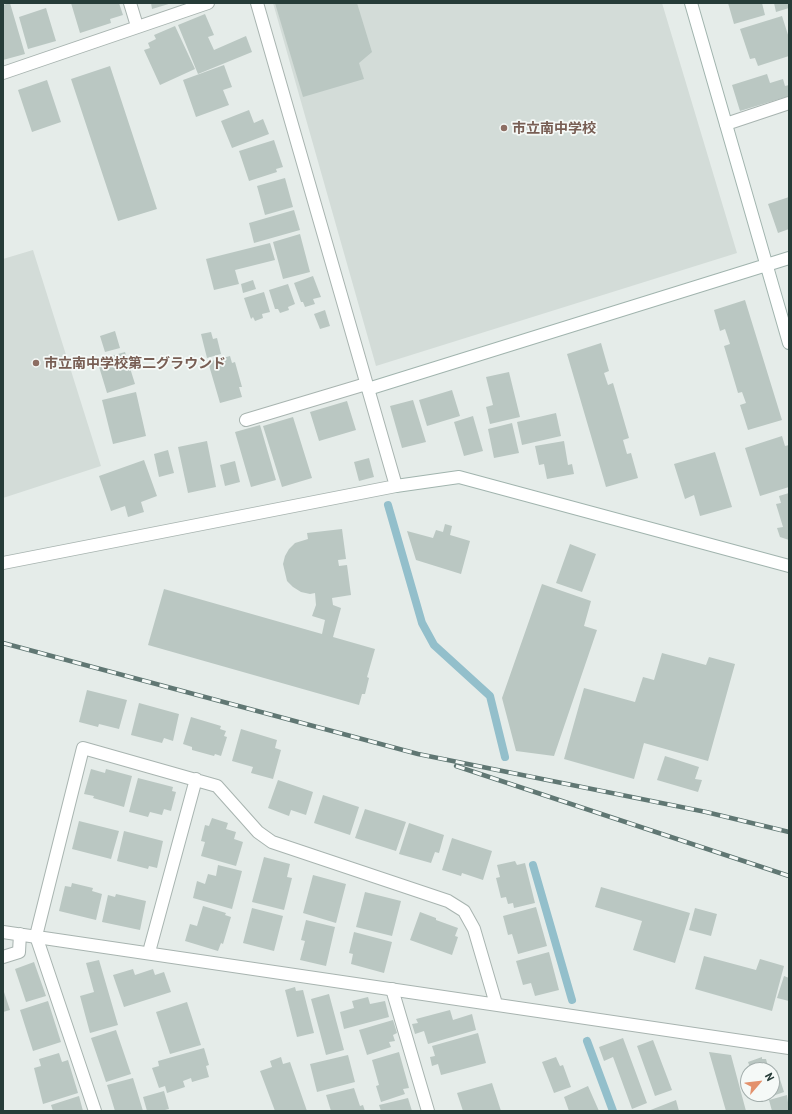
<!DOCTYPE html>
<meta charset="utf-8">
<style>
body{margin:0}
#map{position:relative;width:792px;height:1114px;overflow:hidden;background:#e5ece9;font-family:Barlow,sans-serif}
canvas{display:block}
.frame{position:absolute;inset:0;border:4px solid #263c38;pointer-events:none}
.north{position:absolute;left:740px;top:1062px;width:40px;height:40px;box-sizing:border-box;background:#f5f9f7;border:1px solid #a2adab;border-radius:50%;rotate:62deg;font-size:11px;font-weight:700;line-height:16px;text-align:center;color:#263c38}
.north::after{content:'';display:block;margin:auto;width:14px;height:18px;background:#e3916c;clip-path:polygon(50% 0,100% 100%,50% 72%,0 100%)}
</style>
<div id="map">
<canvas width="792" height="1114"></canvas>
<div class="frame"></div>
<div class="north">N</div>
</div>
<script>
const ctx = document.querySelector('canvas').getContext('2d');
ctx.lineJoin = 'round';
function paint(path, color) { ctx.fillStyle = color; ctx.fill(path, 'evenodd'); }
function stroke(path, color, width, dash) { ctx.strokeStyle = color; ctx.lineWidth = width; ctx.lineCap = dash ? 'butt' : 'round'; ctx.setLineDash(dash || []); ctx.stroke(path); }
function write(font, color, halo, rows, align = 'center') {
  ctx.font = font + ' Barlow,"Noto Sans JP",sans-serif'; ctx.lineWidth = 3.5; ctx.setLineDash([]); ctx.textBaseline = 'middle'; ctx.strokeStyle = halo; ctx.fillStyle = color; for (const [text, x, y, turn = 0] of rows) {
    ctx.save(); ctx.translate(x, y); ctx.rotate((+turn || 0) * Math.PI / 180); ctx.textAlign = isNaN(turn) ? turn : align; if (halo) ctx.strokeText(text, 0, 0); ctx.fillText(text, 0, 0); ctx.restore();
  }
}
paint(new Path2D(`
 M273,3H662L737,253L376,366Z
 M33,250L101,466L3,498V259Z`), '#d3dcd8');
stroke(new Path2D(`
 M388,505L422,623L434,645L490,696L505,757
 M533,865L572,1000
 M587,1041L613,1111`), '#93bfcb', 8);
paint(new Path2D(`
 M10,3L25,54L3,60V5Z
 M71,3H119L123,15L110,19L111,23L80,33Z
 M151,3H172L152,9Z
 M275,3H357L372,52L359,63L364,79L303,97Z
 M728,3H762L765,15L734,24Z
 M774,3H789V8L776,12Z
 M46,8L56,41L28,49L19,17Z
 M205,14L214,35L208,37L214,50L246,36L252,52L198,74L178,25Z
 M782,16L789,38V56L758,66L755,58L750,59L740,29Z
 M175,26L195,69L160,85L144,50L150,48L148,43L156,39L154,35Z
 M224,65L232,87L223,90L229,105L196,117L183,80Z
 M110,66L157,209L118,221L71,79Z
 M767,74L770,83L783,79L785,86L789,85V96L740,111L732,85Z
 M47,80L61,122L32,132L18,90Z
 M249,110L254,123L263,119L269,134L232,148L221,121Z
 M274,140L283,167L276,169L277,172L249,181L239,151Z
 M285,178L293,207L265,215L257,186Z
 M789,197V229L778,233L768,204Z
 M294,210L300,230L254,243L249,223Z
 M300,234L310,272L283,279L273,242Z
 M270,243L275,260L235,270L239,284L214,290L206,259Z
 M313,276L321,297L313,299L315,304L305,307L303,302H301L294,283Z
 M253,280L256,289L243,293L241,284Z
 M288,284L295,304L288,307L289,310L280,313L278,309H275L269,290Z
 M264,292L270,312L262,314L263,318L255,321L253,317L251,319L244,298Z
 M745,300L782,420L748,430L740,405L746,403L742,392L738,393L724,346L730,344L725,329L720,331L714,310Z
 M325,310L330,326L320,329L314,314Z
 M115,331L120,348L105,352L100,336Z
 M211,332L213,339L217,338L221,354L207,358L201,334Z
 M601,343L609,371L604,373L608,385L613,383L629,438L623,440L627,454L631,453L638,478L606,487L567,354Z
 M125,352L135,384L107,393L97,360Z
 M230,356L232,363L235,362L242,387H239L242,397L220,403L208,362Z
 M509,372L520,417L490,424L486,407L493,405L486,377Z
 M452,390L460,416L427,426L419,400Z
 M136,392L146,436L113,444L102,400Z
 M413,400L426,442L402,448L390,406Z
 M347,401L356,430L319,441L310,412Z
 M556,413L561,436L522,445L517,422Z
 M473,416L483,451L464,456L454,422Z
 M293,417L312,478L282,487L263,426Z
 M512,423L519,453L494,458L488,429Z
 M260,425L276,480L251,487L235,432Z
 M782,436L785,446L789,445V487L760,496L745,448Z
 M207,441L216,487L188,493L178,447Z
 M564,441L568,465L572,464L574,474L547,479L544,464L539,465L535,446Z
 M168,450L174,473L159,477L154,454Z
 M715,452L732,507L700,516L694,495L685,499L674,464Z
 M369,458L374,477L359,481L354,462Z
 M144,460L157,496L141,502L144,512L128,517L125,506L111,511L99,476Z
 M235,461L240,482L225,486L220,465Z
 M789,493V540L780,537L777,528L783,527L776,504L781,503L779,496Z
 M445,524L452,526L450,535L470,541L461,574L416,560L407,531L433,538L436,530L443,532Z
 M342,529L346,559L338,560L339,566L347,565L351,595L332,598L333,605L341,608L333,637L375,649L367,677L369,678L365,694H362L359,705L148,645L164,589L322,634L325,620L312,616L316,605L315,593L310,594L301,592L293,587L287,581L283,564L285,556L289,549L295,543L308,539L307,533Z
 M570,544L596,554L582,592L556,583Z
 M542,584L591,601L584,626L597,630L554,756L516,751L502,698Z
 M662,653L706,665L709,657L735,664L708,761L644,743L634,779L564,759L584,688L635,702L643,677L654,680Z
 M87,690L127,700L119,729L99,724L98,727L79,722Z
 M139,703L179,714L173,741L164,738L162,743L131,735Z
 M191,717L221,726L220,729L226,731L224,736L227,737L221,756L215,754L214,756L192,750V747L183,744Z
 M241,729L277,740L275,748L281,750L273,779L251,773L253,767L232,761Z
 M665,756L699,767L695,779L702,780L698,792L657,780Z
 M91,769L105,773L106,769L132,776L124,807L93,798L94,796L84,794Z
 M138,778L173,787L172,791L176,792L171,811L164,809L162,815L150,812L148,817L129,812Z
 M278,780L313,792L306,815L291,810L289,816L268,808Z
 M323,795L359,807L350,835L314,823Z
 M365,809L406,822L396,851L355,838Z
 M212,818L228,823L226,829L236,832L234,839L243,842L236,866L201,856L205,842L201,841L205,825L209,826Z
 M79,821L119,831L111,859L72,849Z
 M409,823L444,835L439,853L435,852L431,863L399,854Z
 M124,831L163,841L157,868L149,866L148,869L117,861Z
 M452,838L492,851L483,880L462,873L461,876L442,870Z
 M264,857L290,864L287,877L292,878L284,910L252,902Z
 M515,861L517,865L525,863L535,903L514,908L513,903L508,904L506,897L501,898L496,878L500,877L497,865Z
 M218,865L242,871L232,909L193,898L197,881L205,884L208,874L216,876Z
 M313,875L346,884L336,923L303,913Z
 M72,883L93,888L92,891L102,894L96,920L59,911L65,886L71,887Z
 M601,887L690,913L675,963L633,950L642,921L595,907Z
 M365,892L401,901L392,936L356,927Z
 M116,894L146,901L140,930L102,922L108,895L115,897Z
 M203,906L226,913L225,915L231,917L223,944L221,943L218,951L185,941L190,924L197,926Z
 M536,907L547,946L518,954L512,934L508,935L503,916Z
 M252,908L283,916L274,951L243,943Z
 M695,908L717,914L711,936L689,930Z
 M420,912L436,918V920L458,928L455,936L458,937L452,955L410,940Z
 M306,920L335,927L326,966L300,960L305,941L301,940Z
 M354,932L392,942L384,973L351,964L353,954L349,953Z
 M549,952L559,990L535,996L531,983L523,985L516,961Z
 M704,956L756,970L760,959L784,966L772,1011L695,989Z
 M99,960L118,1025L90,1033L80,996L94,992L86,963Z
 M34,962L46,996L26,1002L15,969Z
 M133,969L135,975L153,969L155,975L164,972L171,992L124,1007L113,975Z
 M784,976L789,978V1001L777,998Z
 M295,987L296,991L303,990L314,1033L297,1037L285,990Z
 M3,989L10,1010L3,1012Z
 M329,994L344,1050L326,1055L311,999Z
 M368,997L370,1004L385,1001L389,1017L344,1029L340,1012L354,1008L352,1001Z
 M48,1001L61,1042L33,1051L20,1010Z
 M187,1002L201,1045L170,1054L156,1012Z
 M450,1010L453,1020L472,1014L476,1030L428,1044L424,1031L415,1034L412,1024L418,1023L416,1019Z
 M393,1020L397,1033L393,1035L395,1041L389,1042L391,1047L367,1055L359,1030Z
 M116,1030L131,1074L106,1082L91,1038Z
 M478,1033L486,1063L441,1075L438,1064L432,1066L430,1057L435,1056L432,1046Z
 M623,1038L647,1103L632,1109L613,1057L604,1061L599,1047Z
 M653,1040L672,1090L655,1096L637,1046Z
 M204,1048L209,1065L206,1066L209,1077L192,1082L191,1078L183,1081L185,1087L167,1093L165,1086L159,1088L152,1068L159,1066L158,1061Z
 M399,1052L409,1088L403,1089L405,1094L381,1102L376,1086L379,1085L372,1060Z
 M709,1052L731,1055L746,1111H726Z
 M59,1053L62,1062L68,1060L78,1093L43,1104L34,1068L41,1066L39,1059Z
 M348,1055L355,1082L317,1092L310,1064Z
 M281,1057L283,1064L290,1062L307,1111H275L260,1071L272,1067L270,1061Z
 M556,1057L560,1066L563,1065L571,1087L554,1093L542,1062Z
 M762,1057V1059H766L769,1070H751L748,1062Z
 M777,1070L784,1092L758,1101L756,1094H772V1072Z
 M133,1078L143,1111H115L107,1085Z
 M492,1083L501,1111H463L457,1093Z
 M588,1086L599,1111H569L564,1097Z
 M354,1088L360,1106L363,1105L365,1111H331L326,1095Z
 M164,1091L169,1109L161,1111H147L143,1097Z
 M787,1095L789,1110L772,1111L769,1100Z
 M79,1096L83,1111H53L51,1105Z
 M408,1098L412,1111H381L379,1105Z
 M676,1100L679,1111H648Z`), '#bac7c2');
const lane = new Path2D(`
 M130,3L137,26
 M726,124L789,103
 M246,420L366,384
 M36,936L95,1111
 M392,989L428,1111`);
const street = new Path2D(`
 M3,73L208,3
 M3,563L396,486L257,3
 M3,932L789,1048
 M36,936L83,748L217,786L258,832L272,842L448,901L464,911L474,929L496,1004
 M149,952L196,779
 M3,957L19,952L20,934`);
const secondary = new Path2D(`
 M691,3L789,343
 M368,389L789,258
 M396,486L459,477L789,566`);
stroke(lane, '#a8b4b0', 14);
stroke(street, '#a8b4b0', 14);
stroke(secondary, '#a1b4ae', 14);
stroke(lane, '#fff', 12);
stroke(street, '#fff', 12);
stroke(secondary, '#fff', 12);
const rail = new Path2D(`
 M3,643L418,754L706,812L789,832
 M456,766L789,876`);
stroke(rail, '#607773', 4.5);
stroke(rail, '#f5f9f7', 3, [9]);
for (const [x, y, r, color] of [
 [504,128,4,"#8d6e63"],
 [36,363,4,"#8d6e63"]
]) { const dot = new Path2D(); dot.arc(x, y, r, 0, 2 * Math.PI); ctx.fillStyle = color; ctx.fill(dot); stroke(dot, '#f5f9f7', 1.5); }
write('bold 14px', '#785e54', '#f5f9f7', [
 ["市立南中学校",512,128],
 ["市立南中学校第二グラウンド",44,363]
], 'left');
</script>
